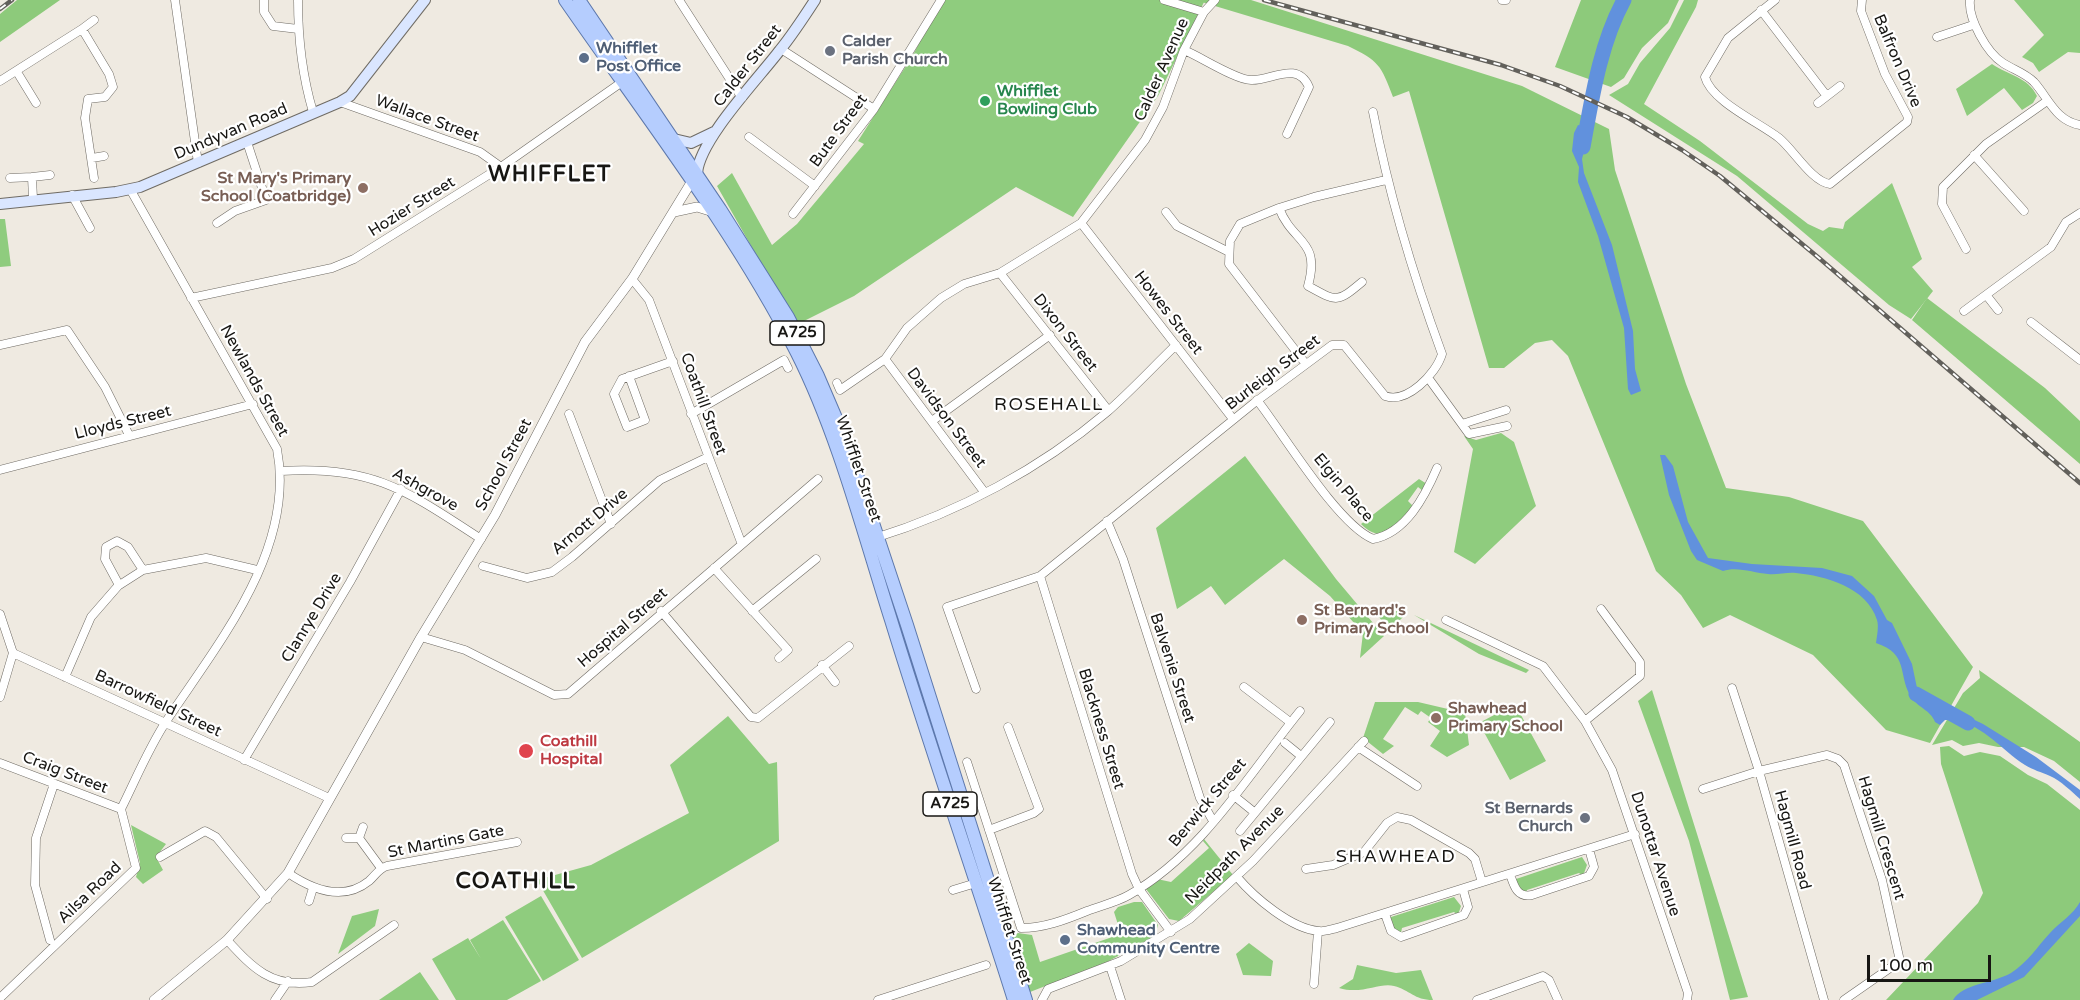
<!DOCTYPE html>
<style>
body{margin:0}
#map{position:relative;width:2080px;height:1000px;overflow:hidden;background:#efeae1;font-family:"Varela Round",sans-serif}
canvas{display:block}
.scale{position:absolute;left:1867px;top:955px;width:124px;height:27px;box-sizing:border-box;border:3px solid #171613;border-top:0;padding-left:8px;font-size:18px;line-height:21px;white-space:nowrap;color:#171613;-webkit-text-stroke:4px #fff;paint-order:stroke}
</style>
<div id="map">
<canvas width="2080" height="1000"></canvas>
<div class="scale">100 m</div>
</div>
<script>
const ctx = document.querySelector('canvas').getContext('2d');
ctx.lineJoin = 'round';
function paint(path, color) { ctx.fillStyle = color; ctx.fill(path, 'evenodd'); }
function stroke(path, color, width, dash) { ctx.strokeStyle = color; ctx.lineWidth = width; ctx.lineCap = dash ? 'butt' : 'round'; ctx.setLineDash(dash || []); ctx.stroke(path); }
function write(font, color, halo, rows, align = 'center') {
  ctx.font = font + ' "Varela Round",sans-serif'; ctx.lineWidth = 4.5; ctx.setLineDash([]); ctx.textBaseline = 'middle'; ctx.strokeStyle = halo; ctx.fillStyle = color; for (const [text, x, y, turn = 0] of rows) {
    ctx.save(); ctx.translate(x, y); ctx.rotate((+turn || 0) * Math.PI / 180); ctx.textAlign = isNaN(turn) ? turn : align; if (halo) ctx.strokeText(text, 0, 0); ctx.fillText(text, 0, 0); ctx.restore();
  }
}
paint(new Path2D(`
 M941,0H1205L1158,96L1073,217L1016,187L854,296L796,325L717,186L732,173L772,245L797,224L864,144L858,141L913,55Z
 M1684,0H1698L1696,7L1644,104L1700,141L1808,224L1823,231L1829,227L1843,229L1845,222L1892,183L1922,259L1912,267L1933,291L1911,319L1889,305L1737,176L1609,95L1628,84L1640,63L1670,28Z
 M2014,0H2080V53L2068,52L2039,72L2033,63L2022,57L2044,35Z
 M1992,64C2008,75 2028,77 2037,96L2033,103L2022,110L2004,88L1967,116L1956,89Z
 M0,219H5L11,266L0,267Z
 M1501,433L1514,442L1536,506L1475,564L1454,552L1473,449L1464,436L1476,440Z
 M1245,456L1336,579L1384,636L1360,658L1363,633L1330,596L1284,559L1225,605L1211,586L1177,609L1156,528Z
 M1419,479L1427,484L1423,491L1418,487L1408,501L1414,507C1396,525 1384,547 1361,524Z
 M1372,607L1407,613L1389,631Z
 M1414,615L1529,670L1526,673L1479,654Z
 M1652,690L1748,997L1730,1000L1689,841L1638,701Z
 M1375,702H1418L1465,713L1469,745L1447,757L1430,746L1440,731L1428,722L1431,718L1421,711L1418,715L1405,707L1383,739L1394,746L1383,754L1363,738Z
 M1515,704L1546,761L1510,780L1479,723Z
 M728,716L769,764L777,762L779,841L582,958L537,880L591,865L689,813L670,765Z
 M131,825L166,844L156,857L163,870L143,884L136,877L140,863Z
 M1204,839L1233,875L1179,921L1169,919L1146,889L1157,879L1171,882L1209,848L1203,841Z
 M1582,857L1587,865L1583,876L1579,873L1527,890L1526,894L1520,893L1516,879Z
 M541,896L579,960L543,981L505,917Z
 M1454,897L1461,906L1458,915L1454,912L1402,928L1401,933H1396L1390,923L1391,917Z
 M1134,902H1142L1158,925L1155,936L1107,962L1030,992L1011,937L1018,933L1032,935L1040,962L1121,934L1114,912L1118,907Z
 M379,909L375,926L338,954L352,916Z
 M503,920L541,981L507,1000H456L432,959L468,938L481,959L470,940Z
 M1249,943L1273,961L1271,976L1243,975L1236,954Z
 M1357,965L1396,973L1421,970L1433,1000C1414,1000 1410,990 1394,986C1380,982 1362,995 1339,988L1353,979Z
 M420,972L439,1000H379Z`), '#8fcc7e');
paint(new Path2D(`
 M17,0H60L0,42V14Z
 M1195,0H1251L1522,86L1609,129L1615,170L1686,384L1726,488L1789,497L1863,521L1973,667L1930,743L1886,730L1813,655L1730,615L1703,628L1681,595L1656,571L1568,356L1552,340L1535,343L1504,368H1489L1409,91L1393,97C1381,65 1379,61 1348,46Z
 M1581,0H1679L1668,23L1642,48L1624,78L1611,87L1555,67Z
 M1927,298L2045,388L2080,421V464L1912,320Z
 M1979,670L2080,742V782L2054,761L2024,747H1998L1979,743L1963,746L1952,740L1932,745L1963,693L1980,678Z
 M1949,746L1964,756L1980,752L2000,756L2028,775L2047,784L2080,810V1000H1886L1978,903L1983,893L1941,764L1940,747Z`), '#8dca7b');
paint(new Path2D(`
 M1578,125L1590,128L1582,159L1584,173L1612,245L1633,331L1635,369L1641,391L1631,395L1628,389L1624,328L1598,236L1578,182L1579,167L1572,151L1574,133Z
 M1660,455H1665L1673,466L1688,522L1708,558L1752,564L1822,568L1852,576L1874,596L1887,620L1892,623L1912,664L1917,688L1938,710L1942,714H1962L1983,724L2036,757L2080,790V799C2071,791 2061,781 2050,776C2041,772 2033,770 2025,765C2000,749 1978,718 1945,720L1940,725L1935,722C1931,710 1916,707 1910,695C1898,674 1909,654 1876,643C1877,636 1879,626 1877,620C1867,587 1825,576 1796,573C1787,572 1777,575 1768,574C1754,573 1737,566 1723,571L1697,560L1691,551L1669,495Z
 M2080,902V916L2024,977L1977,1000H1953C1963,983 1992,984 2011,973C2028,962 2037,947 2050,933C2060,922 2073,915 2080,902Z`), '#6191dd');
stroke(new Path2D(`
 M1583,147C1592,98 1600,44 1624,0
 M1916,694L1968,723`), '#6191dd', 15);
const minor = new Path2D(`
 M175,0L198,163
 M264,0V12L273,26L298,29
 M298,0C298,38 302,75 313,112
 M679,0L742,98
 M1164,0L1204,12
 M1502,0H1506
 M1775,0L1728,38L1705,77C1711,101 1760,123 1779,138C1793,149 1812,182 1830,184L1907,122L1908,117L1885,74L1861,11L1862,0
 M1970,0C1968,19 1987,53 2003,63C2014,70 2025,73 2034,82C2049,99 2056,121 2080,125
 M1761,10L1826,95
 M82,29L94,20
 M1937,37L1973,25
 M781,49L874,109
 M1184,50C1201,57 1236,80 1251,80C1271,81 1297,60 1309,87L1287,134
 M17,72L36,103
 M0,81L82,29L109,74L113,87L105,97L88,99L85,118L94,178
 M340,102L480,152L501,167
 M1818,103L1840,86
 M749,137L815,186
 M1974,155L2024,211
 M92,158L104,156
 M10,178L32,177
 M72,195L90,228
 M33,199L32,177L50,175
 M1279,208C1293,244 1321,239 1308,286C1337,302 1337,303 1362,282
 M1166,212L1177,226L1227,251
 M793,214L874,109L941,0
 M217,223L235,211L266,200L247,142
 M1081,223L1233,419
 M1966,249L1942,204L1943,187L1986,144L2047,101
 M1000,273L1108,410
 M632,279L649,300L741,542
 M1987,296L1998,310
 M191,298L332,268L354,259L501,167L622,82
 M1964,311L2051,247L2066,222L2080,213
 M2031,322L2080,360
 M0,345L67,330L105,387L129,435
 M885,359L985,493
 M1305,363L1229,264L1230,241L1240,224L1279,208L1314,197L1386,180
 M629,376L645,420L627,427L614,394L622,379L673,361
 M1429,379L1469,434L1507,426
 M837,383L840,390L885,359L907,328L941,298L964,284L1000,273L1081,223L1145,140L1163,107L1184,50L1204,12L1215,0
 M1257,400C1283,433 1337,524 1373,539C1406,533 1425,496 1437,468
 M569,414L611,524
 M691,414L784,360L788,368
 M932,421L1050,335
 M1462,424L1506,410
 M0,470L253,404
 M281,471C373,465 407,491 481,539
 M1107,521L1123,559L1200,798L1213,821
 M875,538C959,512 1040,469 1107,412C1131,391 1153,367 1176,345
 M483,566L527,578L552,572L572,557L660,480L708,457
 M714,568L788,650L779,658
 M1040,576L1132,874L1139,889L1171,932
 M119,585L105,559L106,547L117,541L128,547L143,570
 M661,611L751,717L758,718L849,646
 M752,611L816,559
 M0,614L13,653L329,798
 M1446,620L1543,666L1585,721L1612,770L1688,993L1687,1000
 M421,637L465,650L554,695L568,694L818,479
 M822,665L835,682
 M65,677L91,617L118,586L143,570L206,558L257,570
 M1244,687L1290,722
 M1732,688L1759,771L1824,1000
 M976,689L947,607L1040,576L1254,403L1332,345H1344L1385,396C1407,404 1436,374 1442,354C1413,275 1389,195 1373,112
 M0,697L13,653
 M1585,721L1640,676V662L1601,609
 M1285,743L1301,756
 M1358,747L1417,786
 M244,760L350,582L401,489
 M967,762L1021,928C1044,928 1065,920 1087,911C1100,906 1117,902 1129,895C1203,853 1248,775 1300,711
 M0,763L121,809
 M1703,789L1759,771L1827,755L1838,759L1844,765L1882,880L1900,961L1844,1000
 M1233,795L1254,812
 M363,827L359,838L381,868
 M989,830L1034,813L1039,809L1008,727
 M1240,831L1330,722
 M346,838H359
 M160,857L205,831L216,837L267,899
 M1306,869L1333,865L1364,852L1387,823L1397,817L1411,820L1469,853L1475,859L1482,882
 M288,873C313,890 343,902 369,881C376,875 378,869 387,866L517,842
 M1510,874C1514,886 1517,898 1532,895L1589,876L1594,867L1589,849
 M1237,877C1254,897 1291,929 1319,931C1324,932 1332,929 1337,928L1635,834
 M953,890L976,883
 M309,901L313,888
 M1385,914L1391,931L1401,937L1464,915L1468,907L1463,889
 M50,940L35,885L36,838L54,784
 M227,940C252,967 271,988 312,982L394,925
 M1110,966L1121,1000
 M1314,984L1318,931
 M0,998L136,868L121,809C136,779 149,747 167,720C219,642 296,549 277,449L130,189
 M275,1000L288,981
 M878,1000L986,965
 M1042,1000L1048,989L1121,961L1190,919L1253,861L1364,741
 M1477,1000L1543,976L1549,980L1558,1000`);
const tertiary = new Path2D(`
 M674,212L697,207L710,211
 M154,1000L227,940L288,873L421,637L495,515L585,342L632,279L695,176`);
const secondary = new Path2D(`
 M674,139L691,143L714,132
 M697,173C700,139 758,79 780,50C793,34 804,17 815,0
 M0,204L116,192L140,187L340,102L350,96L425,0`);
const primary = new Path2D(`
 M565,0C643,113 735,231 797,353C838,434 863,532 891,620C930,747 974,873 1014,1000
 M579,0L720,209L788,317L818,376L845,439L907,625L1026,1000`);
stroke(minor, '#6f6b64', 9);
stroke(tertiary, '#6f6b64', 10);
stroke(secondary, '#6f6b64', 12);
stroke(primary, '#5d78ac', 14);
stroke(minor, '#fff', 8);
stroke(tertiary, '#fff', 9);
stroke(secondary, '#dae6ff', 10);
stroke(primary, '#b5cdfe', 12);
const rail = new Path2D(`
 M1264,0L1501,65L1560,86L1627,117L1682,150L1720,176L1819,258L2080,483
 M0,9L12,0`);
stroke(rail, '#62605b', 4.5);
stroke(rail, '#fff', 2, [7]);
for (const [x, y, r, color] of [
 [830,51,6,"#6b7280"],
 [584,58,6,"#5c6f8a"],
 [985,101,6,"#2e9e5b"],
 [363,188,6,"#8d6e63"],
 [1302,620,6,"#8d6e63"],
 [1436,718,6,"#8d6e63"],
 [526,751,8,"#e0444e"],
 [1585,818,6,"#6b7280"],
 [1065,940,6,"#5c6f8a"]
]) { const dot = new Path2D(); dot.arc(x, y, r, 0, 2 * Math.PI); ctx.fillStyle = color; ctx.fill(dot); stroke(dot, '#fff', 2); }
for (const [x, y, w] of [
 [797,333,54],
 [950,804,54]
]) { const box = new Path2D(); box.roundRect(x - w / 2, y - 12, w, 24, 4.5); ctx.fillStyle = '#fff'; ctx.fill(box); stroke(box, '#171613', 1.5); }
write('bold 15px', '#171613', null, [
 ["A725",797,333],
 ["A725",950,804]
]);
write('bold 16px', '#5b616d', '#fff', [
 ["Calder",842,42],
 ["Parish Church",842,60],
 ["St Bernards",1573,809,"right"],
 ["Church",1573,827,"right"]
], 'left');
write('bold 16px', '#4e5e75', '#fff', [
 ["Whifflet",596,49],
 ["Post Office",596,67],
 ["Shawhead",1077,931],
 ["Community Centre",1077,949]
], 'left');
write('16px', '#171613', '#fff', [
 ["Balfron Drive",1897,61,67],
 ["Calder Street",748,66,-52],
 ["Calder Avenue",1162,70,-66],
 ["Wallace Street",427,119,20],
 ["Bute Street",839,131,-54],
 ["Dundyvan Road",231,132,-23],
 ["Hozier Street",412,207,-32],
 ["Howes Street",1168,313,52],
 ["Dixon Street",1065,333,52],
 ["Burleigh Street",1273,373,-37],
 ["Newlands Street",254,381,61],
 ["Coathill Street",703,404,70],
 ["Davidson Street",946,418,53],
 ["Lloyds Street",123,423,-14],
 ["School Street",504,465,-62],
 ["Whifflet Street",858,469,71],
 ["Elgin Place",1343,488,50],
 ["Ashgrove",425,490,29],
 ["Arnott Drive",590,522,-40],
 ["Clanrye Drive",312,618,-59],
 ["Hospital Street",623,628,-41],
 ["Balvenie Street",1172,668,72],
 ["Barrowfield Street",158,704,25],
 ["Blackness Street",1101,729,73],
 ["Craig Street",65,773,21],
 ["Berwick Street",1208,803,-50],
 ["Hagmill Crescent",1881,838,73],
 ["Hagmill Road",1792,840,75],
 ["St Martins Gate",446,842,-11],
 ["Dunottar Avenue",1655,854,72],
 ["Neidpath Avenue",1235,855,-45],
 ["Ailsa Road",90,893,-44],
 ["Whifflet Street",1009,931,72]
]);
write('bold 16px', '#27864d', '#fff', [
 ["Whifflet",997,92],
 ["Bowling Club",997,110]
], 'left');
write('bold 16px', '#785e54', '#fff', [
 ["St Mary's Primary",351,179,"right"],
 ["School (Coatbridge)",351,197,"right"],
 ["St Bernard's",1314,611],
 ["Primary School",1314,629],
 ["Shawhead",1448,709],
 ["Primary School",1448,727]
], 'left');
write('bold 16px', '#be3a42', '#fff', [
 ["Coathill",540,742],
 ["Hospital",540,760]
], 'left');
ctx.letterSpacing = '1.5px';
write('18px', '#171613', '#fff', [
 ["ROSEHALL",1049,405],
 ["SHAWHEAD",1396,857]
]);
ctx.letterSpacing = '0px';
ctx.letterSpacing = '1.5px';
write('bold 22px', '#171613', '#fff', [
 ["WHIFFLET",550,175],
 ["COATHILL",516,882]
]);
ctx.letterSpacing = '0px';
</script>
